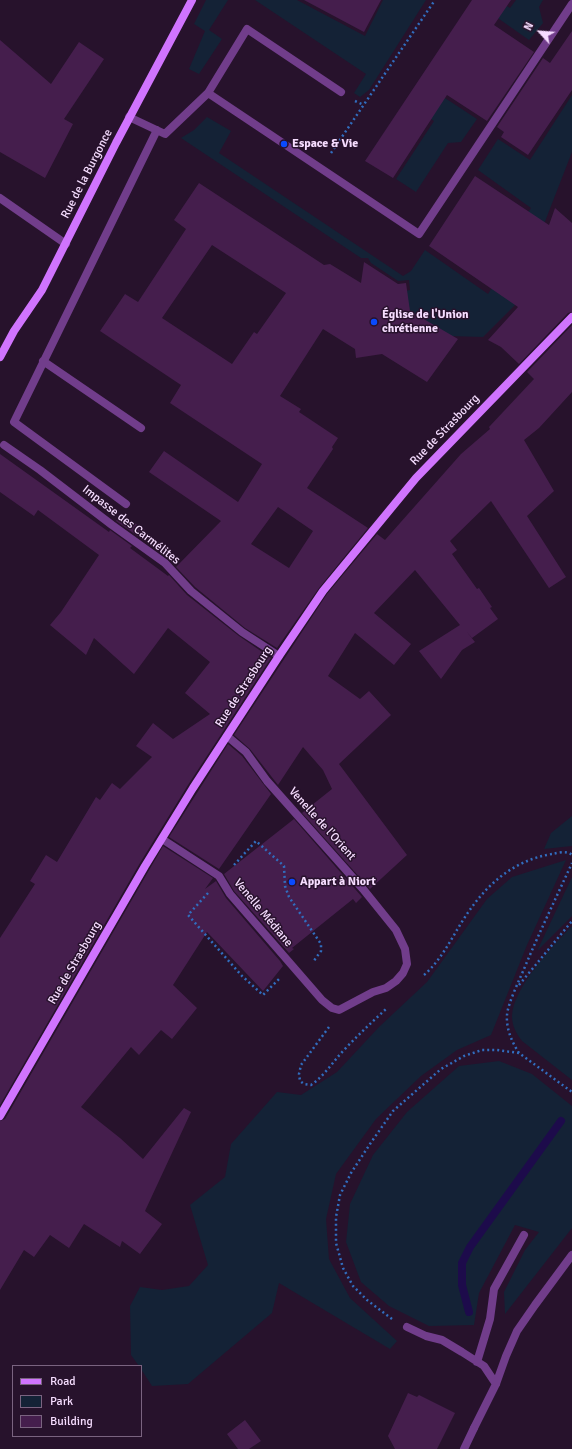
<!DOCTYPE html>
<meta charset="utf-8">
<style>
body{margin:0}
#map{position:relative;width:572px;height:1449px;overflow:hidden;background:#27122c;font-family:Signika,sans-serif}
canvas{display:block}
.legend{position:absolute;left:12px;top:1365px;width:130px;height:72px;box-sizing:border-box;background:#27122c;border:1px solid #7a6380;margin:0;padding:5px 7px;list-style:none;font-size:12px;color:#f6ddff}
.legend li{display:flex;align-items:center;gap:8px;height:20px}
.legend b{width:20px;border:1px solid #7a6380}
.north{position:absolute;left:520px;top:12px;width:40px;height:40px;-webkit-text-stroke:3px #27122c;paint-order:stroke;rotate:296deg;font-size:11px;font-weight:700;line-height:16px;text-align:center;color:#f6ddff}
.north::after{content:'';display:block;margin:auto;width:14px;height:18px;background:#f6ddff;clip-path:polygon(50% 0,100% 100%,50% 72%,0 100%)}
</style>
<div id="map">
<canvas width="572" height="1449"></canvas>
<ul class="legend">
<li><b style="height:5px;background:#d074fe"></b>Road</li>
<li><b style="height:11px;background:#142236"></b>Park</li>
<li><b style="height:11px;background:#451e4d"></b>Building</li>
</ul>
<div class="north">N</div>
</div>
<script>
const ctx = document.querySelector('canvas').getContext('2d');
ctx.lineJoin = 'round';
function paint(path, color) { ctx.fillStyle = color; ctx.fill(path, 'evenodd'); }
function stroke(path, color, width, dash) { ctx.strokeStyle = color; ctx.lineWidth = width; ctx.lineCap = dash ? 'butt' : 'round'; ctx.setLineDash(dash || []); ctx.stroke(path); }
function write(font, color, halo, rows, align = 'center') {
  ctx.font = font + ' Signika,sans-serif'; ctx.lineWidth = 3; ctx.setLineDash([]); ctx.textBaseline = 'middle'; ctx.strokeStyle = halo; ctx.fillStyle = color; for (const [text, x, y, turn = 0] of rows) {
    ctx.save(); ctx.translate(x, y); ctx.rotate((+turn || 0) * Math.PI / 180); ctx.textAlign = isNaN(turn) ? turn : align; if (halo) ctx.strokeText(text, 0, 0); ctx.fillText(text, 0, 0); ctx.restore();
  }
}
paint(new Path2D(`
 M206,0H228L209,30L222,39L199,74L189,69L205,31L194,24Z
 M255,0H297L365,36L383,0H426L369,90L360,97L354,93L366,74Z
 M498,0L510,8L516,0H543L539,7L543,23L529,40L492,14Z
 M419,81L477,119L461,142L448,143L416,192L396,179L434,121L406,102Z
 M572,95V152L520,286L527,293L483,337L449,336L396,302L401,292L410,290L409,280L398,281L371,263L368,258H361L181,138L194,130L207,117L231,131L219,153L403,276L411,271L425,250L488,294L512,256L501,249L531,208L478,170L498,139L530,160Z
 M572,816V846L544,849L551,833Z
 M566,860L527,945L491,1035L457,1050L421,1076L376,1119L336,1174L326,1219L329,1259L350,1298L397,1341L390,1349L279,1283L272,1313L188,1384L152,1386L141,1369V1366H139L131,1355L130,1306L140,1287L162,1290L189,1286L208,1265L190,1205L225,1177L231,1144L277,1092L301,1095L337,1072L379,1027L427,982L487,899L512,877Z
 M572,877V916L537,951Z
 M572,926V1080L522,1041C516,1033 512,1026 512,1016C513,988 553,945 572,926Z
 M499,1061L532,1074L572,1106V1228L505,1314L504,1292L525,1250L539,1232L515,1225L479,1293L474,1325L429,1326L389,1306L361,1282L346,1242L350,1204L373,1155L407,1112L459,1066Z`), '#142236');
stroke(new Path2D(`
 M469,1312L462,1285V1263L470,1247L561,1121`), '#1d0b4b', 8);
paint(new Path2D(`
 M304,0H381L364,32Z
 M472,0H511L494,25L534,52L487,121L447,95L393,178L365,161Z
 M572,31V90L528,155L501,137L504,132L497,127L543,58L550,63Z
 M0,40L51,84L79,42L104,59L64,119L73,124L45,178L0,152Z
 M475,176L549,225L555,208L572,223V312L568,313L519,364L501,347L488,340L518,307L429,246Z
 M199,183L324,265L330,264L361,283L364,262L398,284L406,283L410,311L458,339L427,382L382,354L356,358L355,349L323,329L280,396L301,409L299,412L338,438L332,447L333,449L307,488L368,528L319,588L277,648L245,628L195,587L176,567L221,521L149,472L164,451L238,502L262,464L170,403L181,385L100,331L125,294L138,302L186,229L174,220ZM212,245L286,293L257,334L254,332L232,364L162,318ZM278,507L313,531L289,568L251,544Z
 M572,325V392L539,428L524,440L554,491L527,516L566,577L549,588L491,501L450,541L457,550L452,554L477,589L479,588L492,607L490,608L498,619L472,638L466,631L475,642L462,650L441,679L419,651L460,625L415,570L374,613L411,644L394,665L355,633L328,676L360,699L369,691L391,715L339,764L407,855L370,889L302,813L332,789L323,770L303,747L278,785L250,749L234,735L327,594L377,534L385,540L461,454L490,429L489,427L534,379L527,372Z
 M0,454L109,532L110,530L132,546L130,548L168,576L169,575L187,595L239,636L271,658L188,785L140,863L0,1105V938L35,884L30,881L46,855L57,862L96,797L100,800L112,783L120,789L152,757L136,746L153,723L173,739L210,714L185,693L210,662L168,628L134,674L94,638L86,655L50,625L61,612L99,555L38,510L34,516L0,492Z
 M121,514L145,530L139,537L116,521Z
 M228,744L242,756L271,794L219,869L169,837Z
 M294,819L362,897L356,903L353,899L292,948L294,949L289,953L234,891L224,874Z
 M163,846L213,878L205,889L216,881L226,898L280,961L283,966L263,991L207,932L173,985L197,1008L172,1039L161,1030L139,1055L131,1047L81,1107L120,1138L143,1159L184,1108L191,1112L145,1211L162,1224L140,1254L122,1241L120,1247L84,1224L69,1248L50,1235L34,1257L24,1250L0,1290V1121L5,1119Z
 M408,1393L417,1397L419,1395L455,1413L437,1449H395L388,1436Z
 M245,1420L261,1441L249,1449H238L227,1434Z`), '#451e4d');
stroke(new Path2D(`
 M355,101L364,105
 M331,153L435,0
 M234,865L256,841L284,866L285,886L289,897L321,944V951L313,962
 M208,893L188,915L242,976L263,995L279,979
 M424,975C440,961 449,943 460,925C481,890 509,861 552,854C558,853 567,850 572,855
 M519,985L572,921
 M329,1027L301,1065L299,1074L300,1081L304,1084L311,1085C325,1075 332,1063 343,1051C357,1036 371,1023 386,1009
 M519,1053C512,1042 506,1029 507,1015C508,1003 519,981 524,969C539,933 556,898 572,863
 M392,1319L367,1300L353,1286L343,1268L336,1243V1217L340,1195L351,1173L370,1144L393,1111L441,1069L464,1056L482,1050H497L519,1053L572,1092`), '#316dbe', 2.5, [2, 3]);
stroke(new Path2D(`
 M208,93L419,234L572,4
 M129,117L165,134L208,93L247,29L341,92
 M43,361L141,428
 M4,445L40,470L112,525L165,563L191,591L242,632L279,656
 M126,504L14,422L157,130
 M162,839L219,876L230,894L322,1000L332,1008L339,1010L373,992L386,988L396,981L403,973L407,964L405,949L396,930L363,889L267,781L246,752L227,736
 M407,1327L426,1336L442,1340L462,1352L484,1366L496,1384
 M477,1362L490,1319L494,1289L524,1235
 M474,1428L496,1384L506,1356L517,1331L535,1305L572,1255`), '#713d8b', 8);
stroke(new Path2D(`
 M0,198L66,244
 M464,1449L474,1428`), '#713d8b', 8);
stroke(new Path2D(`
 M0,357L14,331L42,290L116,143L192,0
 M0,1116L145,866L193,788L279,656L323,591L416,478L572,317`), '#d074fe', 8);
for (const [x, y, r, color] of [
 [284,144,4,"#0a4afe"],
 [374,322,4,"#0a4afe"],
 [292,882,4,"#0a4afe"]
]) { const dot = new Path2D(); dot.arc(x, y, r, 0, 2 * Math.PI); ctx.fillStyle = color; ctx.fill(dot); stroke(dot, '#27122c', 1.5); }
write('bold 12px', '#f6ddff', '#27122c', [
 ["Espace & Vie",292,144],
 ["Église de l'Union",382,315],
 ["chrétienne",382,329],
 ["Appart à Niort",300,882]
], 'left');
write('12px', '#f6ddff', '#27122c', [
 ["Rue de la Burgonce",87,174,-63],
 ["Rue de Strasbourg",445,430,-46],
 ["Impasse des Carmélites",131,525,38],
 ["Rue de Strasbourg",244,687,-57],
 ["Venelle de l'Orient",322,824,48],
 ["Venelle Médiane",263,913,50],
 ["Rue de Strasbourg",75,963,-60]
]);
</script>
